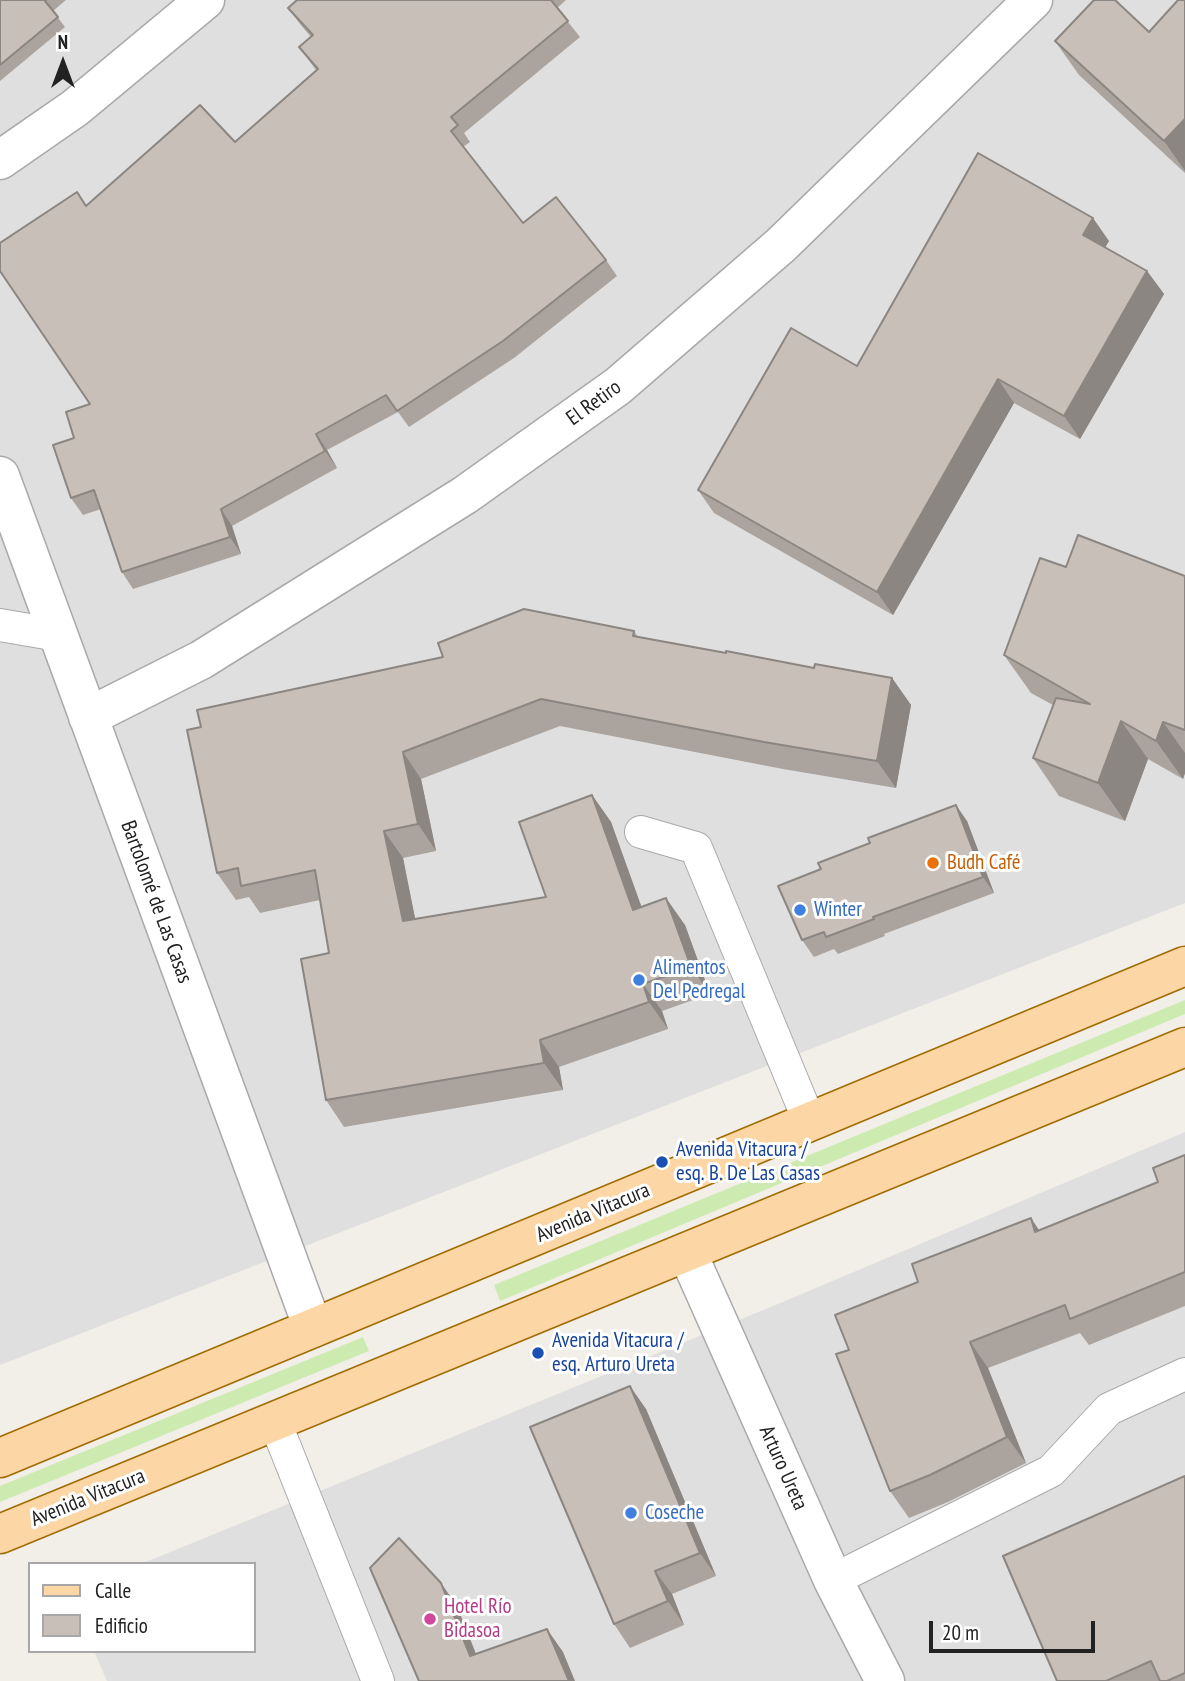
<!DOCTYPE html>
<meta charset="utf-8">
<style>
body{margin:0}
#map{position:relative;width:1185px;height:1681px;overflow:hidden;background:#f2efe9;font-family:"PT Sans Narrow",sans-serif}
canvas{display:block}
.legend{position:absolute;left:28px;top:1562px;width:228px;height:91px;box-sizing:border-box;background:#fff;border:2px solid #a7a7a7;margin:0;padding:9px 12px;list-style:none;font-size:21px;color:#222}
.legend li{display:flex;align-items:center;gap:14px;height:35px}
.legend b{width:35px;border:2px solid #a7a7a7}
.north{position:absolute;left:28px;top:28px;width:70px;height:70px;-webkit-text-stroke:5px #fff;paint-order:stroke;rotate:0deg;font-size:19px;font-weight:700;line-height:28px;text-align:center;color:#222}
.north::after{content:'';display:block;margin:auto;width:24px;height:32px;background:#222;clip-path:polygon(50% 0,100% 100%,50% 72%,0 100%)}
.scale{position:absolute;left:929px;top:1621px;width:166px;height:32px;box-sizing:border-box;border:4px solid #222;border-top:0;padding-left:9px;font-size:21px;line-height:24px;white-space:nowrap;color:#222;-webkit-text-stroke:5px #fff;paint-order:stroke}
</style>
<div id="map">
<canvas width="1185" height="1681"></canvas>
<ul class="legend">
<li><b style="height:9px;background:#fcd6a4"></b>Calle</li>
<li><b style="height:19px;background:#c7bfb8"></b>Edificio</li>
</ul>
<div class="north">N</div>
<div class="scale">20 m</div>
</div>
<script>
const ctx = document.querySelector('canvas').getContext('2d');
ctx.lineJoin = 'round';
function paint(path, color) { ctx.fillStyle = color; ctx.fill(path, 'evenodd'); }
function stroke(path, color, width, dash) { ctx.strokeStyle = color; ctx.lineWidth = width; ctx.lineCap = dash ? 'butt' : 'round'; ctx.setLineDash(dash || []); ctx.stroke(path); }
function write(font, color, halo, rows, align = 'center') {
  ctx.font = font + ' "PT Sans Narrow",sans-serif'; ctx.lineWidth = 6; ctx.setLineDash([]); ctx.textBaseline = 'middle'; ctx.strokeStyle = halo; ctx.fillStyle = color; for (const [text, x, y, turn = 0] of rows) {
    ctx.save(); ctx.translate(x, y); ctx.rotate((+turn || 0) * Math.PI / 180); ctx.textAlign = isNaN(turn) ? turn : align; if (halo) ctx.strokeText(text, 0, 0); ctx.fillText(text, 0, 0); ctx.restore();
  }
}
paint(new Path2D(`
 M0,0H1185V903L0,1365Z
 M1185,1132V1681H107L94,1651H254V1564H141L778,1304Z`), '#e0dfdf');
paint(new Path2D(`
 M1185,1000V1014L500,1301L494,1285Z
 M363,1337L369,1351L0,1502V1486Z`), '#cdebb0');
const lane = new Path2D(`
 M0,625L58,635
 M641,832L696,848L810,1123
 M275,1422L378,1681
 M833,1580L1051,1471L1109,1409L1185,1374`);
const street = new Path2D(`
 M0,160L75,108L205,0
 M0,476L313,1328
 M88,717L201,660L465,495L618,386L781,245L1033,0
 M687,1252L833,1580L885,1681`);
const primary = new Path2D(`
 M0,1458L1185,966
 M0,1534L1185,1047`);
stroke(lane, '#a9a9a9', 34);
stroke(street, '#a9a9a9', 41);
stroke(primary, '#a06b00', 41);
stroke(lane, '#fff', 32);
stroke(street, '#fff', 38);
stroke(primary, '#fcd6a4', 38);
paint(new Path2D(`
 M0,0H66L53,11L65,27L0,81Z
 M297,0H566L557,8L580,37L464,133L470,142L463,147L523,223L606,260L617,276L514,358L409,427L398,412L327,450L337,468L232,526L241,554L133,589L122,572L101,509L83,515L71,498L74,438L90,404L86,206L235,142L316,70L299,47L311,37L300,24L288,8Z
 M1185,0V173L1079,75L1055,41L1149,32Z
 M1109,241L1105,247L1147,271L1164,294L1080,439L1014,403L893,615L714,513L698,490L857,366Z
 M1185,576V773L1183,779L1148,759L1125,821L1059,796L1033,758L1053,705L1031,693L1004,655Z
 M634,631L638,637L814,668L892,678L911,705L896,788L783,769L560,726L421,779L436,851L403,858L415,919L546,897L592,795L611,822L641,907L685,925L710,994L662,1011L668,1029L559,1067L563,1090L344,1127L326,1100L329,953L320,900L260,913L249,897L236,900L217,873L187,730Z
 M967,821L994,893L884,934L885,936L838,954L834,949L814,957L802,940L821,869L870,843Z
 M1185,1155V1306L1089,1345L1080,1333L988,1368L1026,1463L948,1502L909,1518L890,1491L849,1350L918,1282L1039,1230L1158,1182Z
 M646,1409L716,1576L672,1594L684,1625L630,1648L614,1624Z
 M1185,1476V1681H1057Z`), '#aba49e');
paint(new Path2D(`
 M1185,119V171L1164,141Z
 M1093,218L1109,241L1099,258L1083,235Z
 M1147,271L1164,294L1080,439L1064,416Z
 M998,379L1014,403L893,615L877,592Z
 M316,434L327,450L337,468L325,451Z
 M221,509L232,526L241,554L230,537Z
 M892,678L911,705L896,788L877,761Z
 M1121,721L1148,759L1125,821L1098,783Z
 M1163,722L1185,753V773L1183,779L1156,741Z
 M403,752L421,779L436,851L418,824Z
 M592,795L611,822L652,936L633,910Z
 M956,805L967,821L994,893L983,877Z
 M384,831L403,858L421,948L403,921Z
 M666,898L685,925L710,994L691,967Z
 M643,984L662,1011L668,1029L649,1002Z
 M540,1040L559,1067L563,1090L544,1063Z
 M1031,1218L1049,1245L1035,1232Z
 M970,1342L988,1368L1026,1463L1007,1437Z
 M630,1386L646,1409L716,1576L700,1553Z
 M655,1571L672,1594L684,1625L668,1601Z
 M441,1583L457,1606L486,1679L470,1656Z
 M547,1629L563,1652L575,1681H569Z`), '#8b8681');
const building = new Path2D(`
 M0,0H46L45,1L58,17L0,65Z
 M297,0H551L568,21L451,117L458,125L451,131L523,223L556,197L606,260L503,341L397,411L386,395L316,434L325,451L221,509L230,537L122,572L94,490L71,498L53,445L74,438L66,412L90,404L0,271V243L77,192L86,206L200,105L235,142L318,69L299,47L313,35L288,8Z
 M1094,0H1115L1149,32L1178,0H1185V119L1164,141L1055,41Z
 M978,153L1093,218L1083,235L1147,271L1064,416L998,379L877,592L698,490L791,328L857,366Z
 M1078,535L1185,576V730L1163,722L1156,741L1121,721L1098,783L1033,758L1056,698L1090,704L1004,655L1040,558L1066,567Z
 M524,609L634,631L633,636L726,653V651L814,668L815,664L892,678L877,761L764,742L541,699L403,752L418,824L384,831L403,921L546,897L519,822L592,795L633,910L666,898L691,967L643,984L649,1002L540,1040L544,1063L326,1100L301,959L329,953L315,870L241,886L238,868L217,873L187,730L201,727L197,710L443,657L438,643Z
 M956,805L983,877L873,917L874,919L826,937L824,932L802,940L778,886L821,869L818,863L870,843L868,838Z
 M1185,1155V1272L1070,1319L1065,1305L970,1342L1007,1437L930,1475L890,1491L836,1354L849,1350L835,1315L918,1282L912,1264L1031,1218L1035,1232L1158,1182L1153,1168Z
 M630,1386L700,1553L655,1571L668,1601L614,1624L530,1427Z
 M1185,1476V1673L1167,1681H1160L1151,1661L1106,1681H1057L1003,1556Z
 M399,1538L441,1583L470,1656L547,1629L569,1681H419L370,1568Z`);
paint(building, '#c7bfb8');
stroke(building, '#8b8681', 2);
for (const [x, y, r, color] of [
 [933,863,7,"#e8710a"],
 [800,910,7,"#3f7fe0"],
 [639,980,7,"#3f7fe0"],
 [662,1162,7,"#1a4fb4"],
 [538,1353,7,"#1a4fb4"],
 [631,1513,7,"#3f7fe0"],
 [430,1619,7,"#d1479c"]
]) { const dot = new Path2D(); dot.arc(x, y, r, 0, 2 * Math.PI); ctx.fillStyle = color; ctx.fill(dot); stroke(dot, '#fff', 2.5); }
write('21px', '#222', '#fff', [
 ["El Retiro",594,403,-36],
 ["Bartolomé de Las Casas",156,902,70],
 ["Avenida Vitacura",593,1213,-23],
 ["Arturo Ureta",783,1468,66],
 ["Avenida Vitacura",88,1498,-22]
]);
write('21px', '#c56008', '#fff', [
 ["Budh Café",947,863]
], 'left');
write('21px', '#366cbe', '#fff', [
 ["Winter",814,910],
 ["Alimentos",653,968],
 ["Del Pedregal",653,992],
 ["Coseche",645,1513]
], 'left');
write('21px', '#164399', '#fff', [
 ["Avenida Vitacura /",676,1150],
 ["esq. B. De Las Casas",676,1174],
 ["Avenida Vitacura /",552,1341],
 ["esq. Arturo Ureta",552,1365]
], 'left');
write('21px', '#b23c85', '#fff', [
 ["Hotel Río",444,1607],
 ["Bidasoa",444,1631]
], 'left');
</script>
